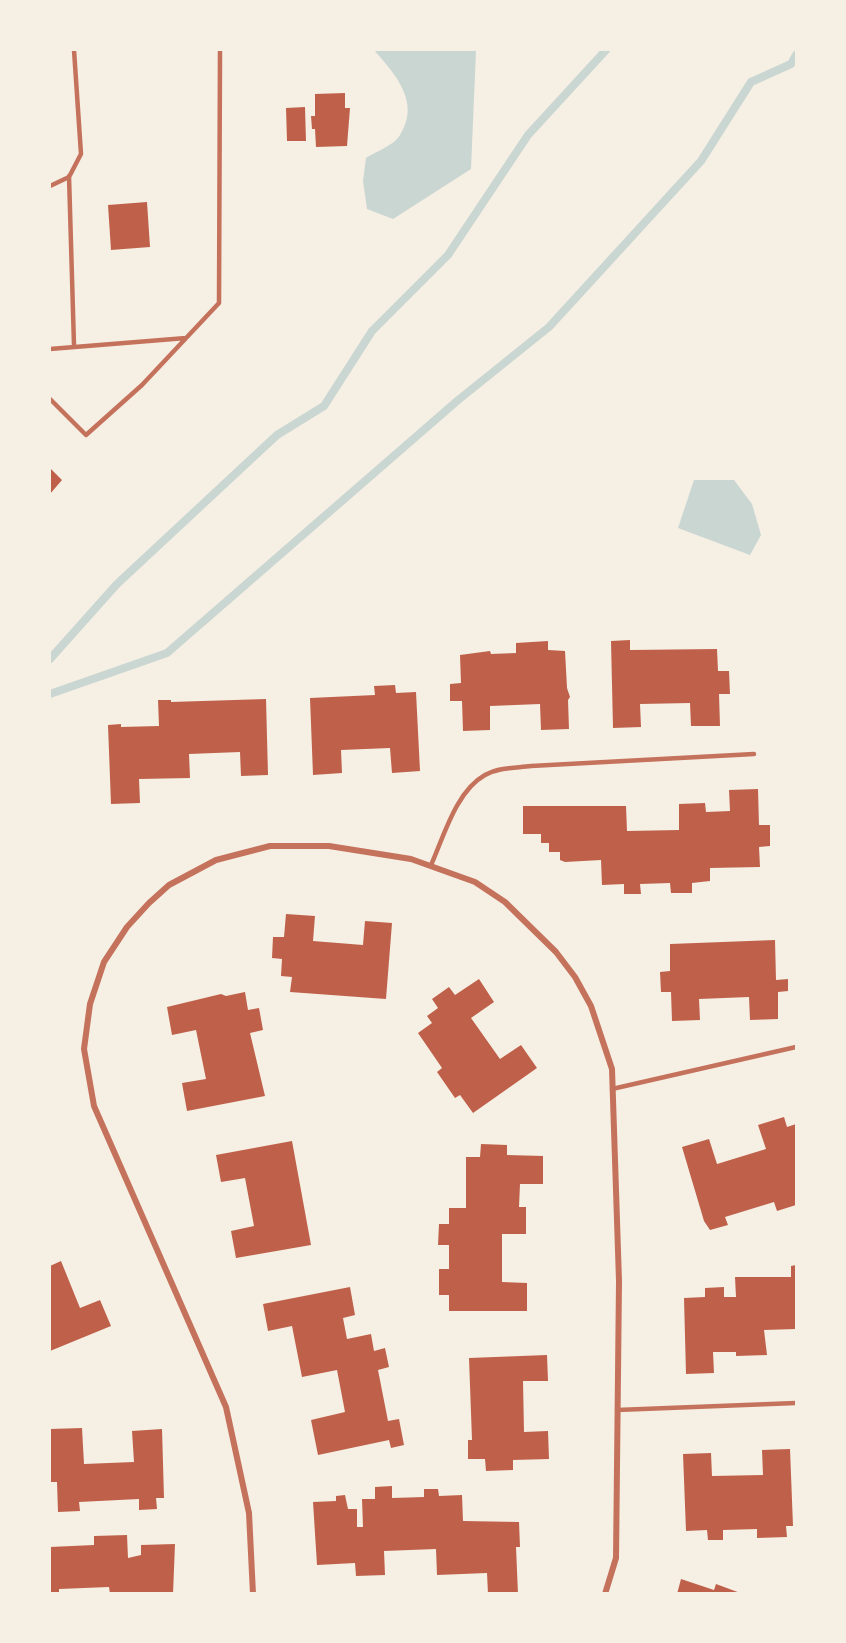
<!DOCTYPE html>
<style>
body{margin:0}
#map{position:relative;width:846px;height:1643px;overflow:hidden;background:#f6efe4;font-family:Manrope,sans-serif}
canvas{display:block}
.frame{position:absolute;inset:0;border:51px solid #f6efe4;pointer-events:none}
</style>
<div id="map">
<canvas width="846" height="1643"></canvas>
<div class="frame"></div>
</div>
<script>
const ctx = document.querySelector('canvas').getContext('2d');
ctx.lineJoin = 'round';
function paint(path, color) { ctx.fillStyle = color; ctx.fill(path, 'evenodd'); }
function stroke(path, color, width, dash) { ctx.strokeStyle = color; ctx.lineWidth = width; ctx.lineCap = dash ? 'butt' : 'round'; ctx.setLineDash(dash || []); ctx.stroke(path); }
paint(new Path2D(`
 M374,50H476L471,169L393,219L367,209L363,181L366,158C375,152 395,145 400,135C421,102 395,74 374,50Z
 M694,480H734L752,504L761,535L750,555L678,528Z`), '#c9d6d2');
stroke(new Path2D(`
 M50,659L117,584L277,435L324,406L372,331L448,255L528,135L606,50
 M50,694L167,653L457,401L549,327L701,161L751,82L791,64L796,55`), '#c9d6d2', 8);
paint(new Path2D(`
 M345,93V108H350L347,146L316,147L315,129H312L311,116H315V94Z
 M305,107L306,141H287L286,108Z
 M147,202L150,247L111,250L108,205Z
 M50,468L62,480L50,494Z
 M630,640V650L717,649L718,671H729L730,694H719L720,726H691L690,703L640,704L641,727L613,728L611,641Z
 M548,641V650L565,651L567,688L570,697L568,700L569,729L541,730L540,704L490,706V730L463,731L462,701H450V684L461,683L460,655L490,651L491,654L516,653V643Z
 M395,685L396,693L416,692L420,771L392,773L390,748L341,750L342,773L313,775L310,698L375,695L374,686Z
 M266,699L268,775L241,776L240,752L189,754L190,778L139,779L140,803L111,804L108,725L121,724V727L159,726L158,700H171V702Z
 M758,789L759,825H770V846L759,847L760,867L710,868V881L692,883V893H671L670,883L640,884L641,894H624V884L602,885L601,860L565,862L560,860V852H549V843H541V834H523V806H626L627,831L679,830V804L705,803L706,812L730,811L729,790Z
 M286,914L315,916L313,941L363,945L365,921L392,923L386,999L290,992L292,977L281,976L282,959L272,958L273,937H284Z
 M775,940L776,980L788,979V991L778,992V1019L750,1020L749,997L699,999L700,1020L672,1021L671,992H661L660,972L670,971V944Z
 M479,979L494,1002L471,1018L500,1059L521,1045L537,1068L473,1113L460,1095L455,1098L437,1072L442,1068L418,1033L432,1023L427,1016L438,1008L432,999L449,987L455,995Z
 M245,992L248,1010L259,1008L263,1030L250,1033L265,1096L187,1111L182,1083L206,1079L196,1030L172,1035L167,1007L221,994L226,996Z
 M784,1117L787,1127L796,1124V1205L777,1211L774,1202L725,1217L728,1225L710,1230L704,1221L682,1147L709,1139L717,1164L766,1149L758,1125Z
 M292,1141L311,1245L236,1258L231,1231L254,1226L245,1178L221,1182L216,1155Z
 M481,1144L507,1145V1155L543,1156V1184H520L519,1207H526V1234H502V1282L527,1283V1311H449V1295H439V1269H449V1245H438L439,1224H449V1208H466V1157H480Z
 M61,1261L80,1308L100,1300L111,1326L50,1351V1266Z
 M796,1265V1329L764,1330L767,1355L736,1356V1352H713L714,1373L686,1374L684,1298L705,1297V1288L724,1287V1297H736L735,1277H791V1266Z
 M350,1287L355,1315L343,1318L347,1339L371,1334L374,1351L385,1348L389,1367L378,1370L388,1421L399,1419L404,1445L391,1448L389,1440L318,1455L311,1420L345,1412L337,1370L302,1377L292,1326L268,1331L263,1304Z
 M547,1355L548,1381H523L524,1432L548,1431L549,1459L513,1460V1470L486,1471L485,1459H468V1440H472L469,1358Z
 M82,1428L84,1464L134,1462L132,1431L162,1429L164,1498H156L157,1509L139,1510V1499L79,1502L80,1511L58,1512L57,1482H50V1429Z
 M790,1449L793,1526H786L787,1537L757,1538V1529L723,1530V1540H708L707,1530L686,1531L683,1454L711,1453L712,1476L763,1475L762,1450Z
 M392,1486V1498L424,1497V1489H438L439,1496L462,1495L463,1521L519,1522L520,1547H516L518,1594H488L487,1573L437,1575L436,1549L384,1551L385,1575L356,1576L355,1563L317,1565L313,1502L336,1501V1496L345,1495L348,1509H357V1527H363L362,1499H375V1487Z
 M127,1535L128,1558L141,1555V1545L175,1544L173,1594H110L109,1587L59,1589V1594H50V1547L94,1545V1536Z
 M681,1579L714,1590L716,1584L743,1594H677Z`), '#bf614a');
stroke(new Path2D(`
 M69,176L74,345
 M50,186L69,177L81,154L74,50
 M50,349L186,338
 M50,399L86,435L142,385L219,303L220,50
 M431,865C444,836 456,791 485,775C499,767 516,768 531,766L754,754
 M612,1089L796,1047
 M617,1410L796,1403`), '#c5725c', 4.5);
stroke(new Path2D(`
 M253,1594L249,1513L226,1407L94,1106L84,1049L90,1004L104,962L127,927L149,903L169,885L216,860L270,846H329L411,859L475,882L505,902L556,952L575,977L591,1006L612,1069L619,1281L616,1558L605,1594`), '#c5725c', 6);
</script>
